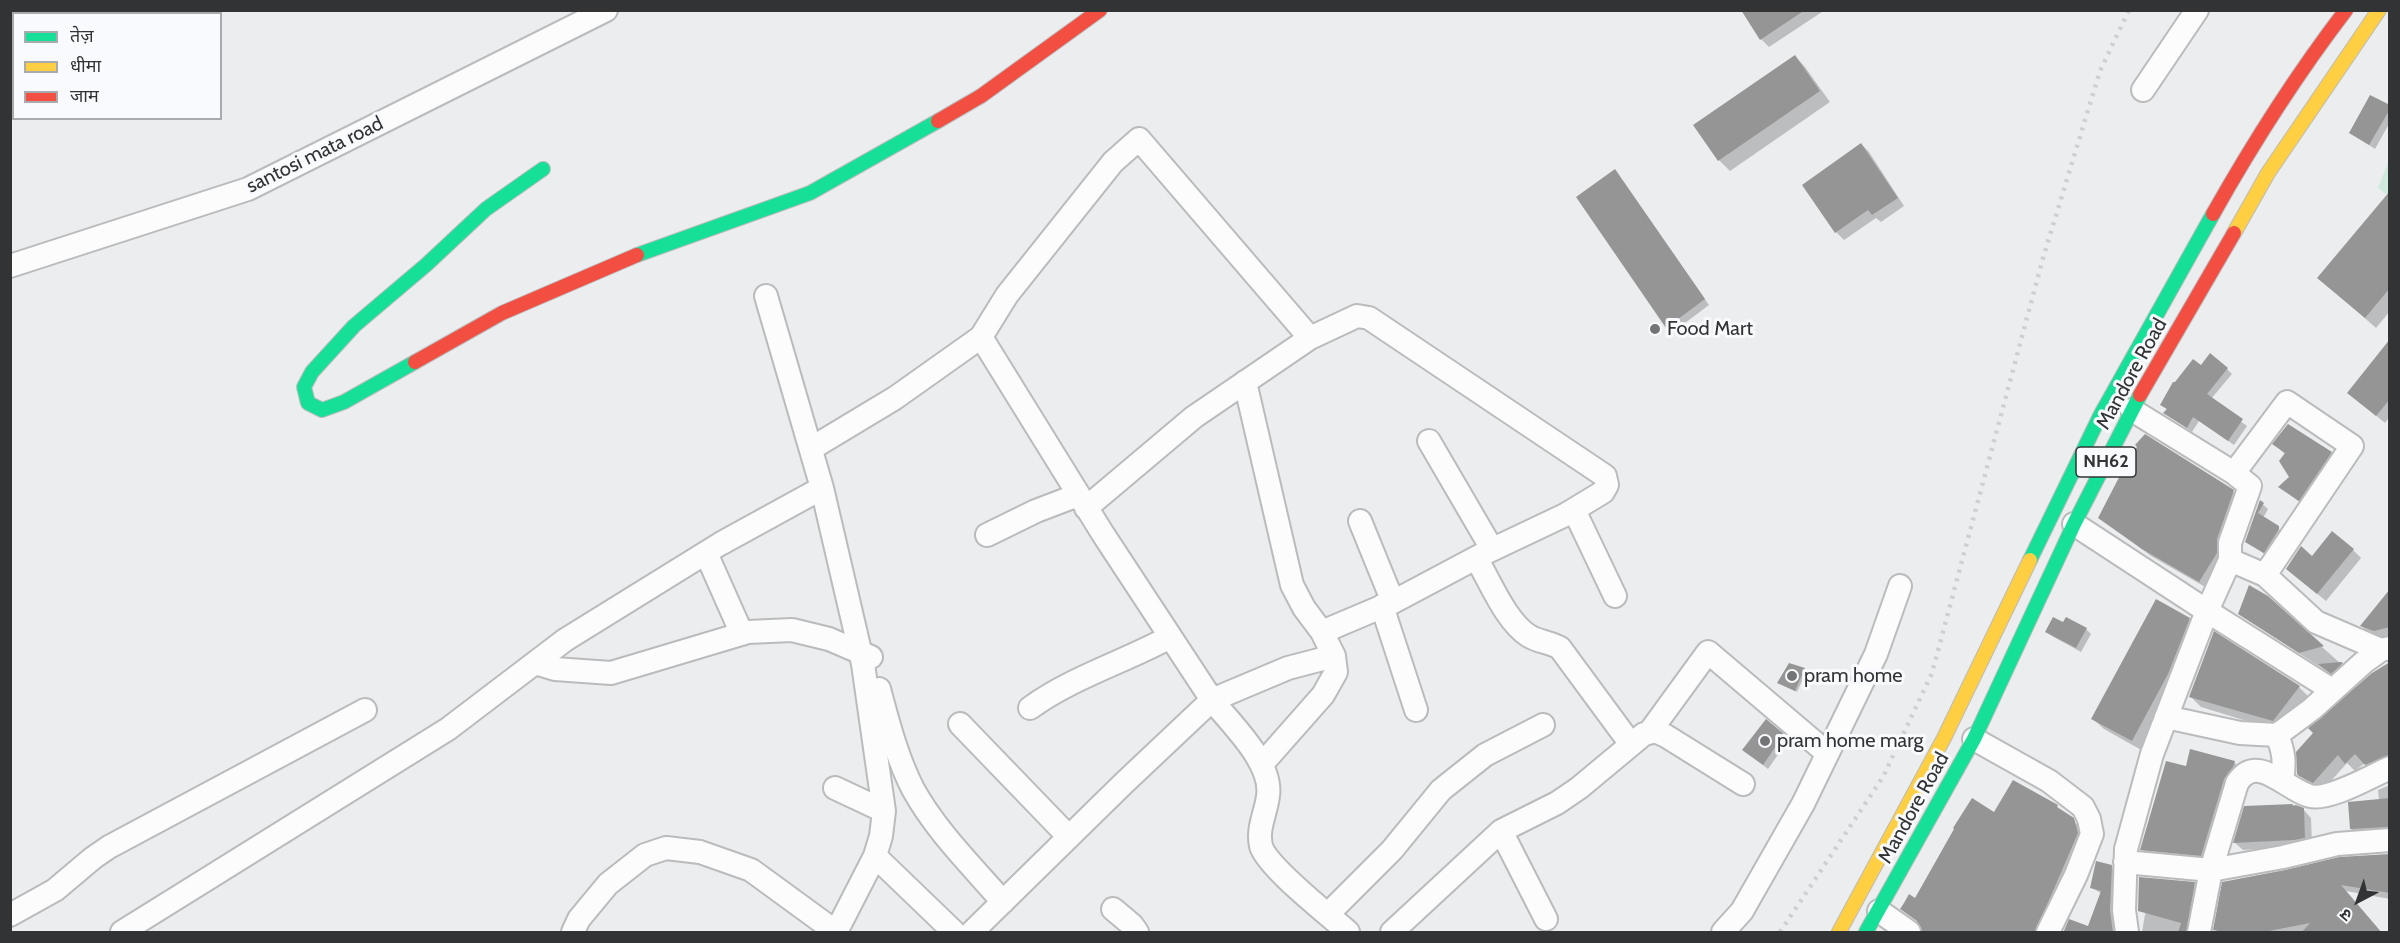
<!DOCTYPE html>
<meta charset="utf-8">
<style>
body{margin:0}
#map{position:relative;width:2400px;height:943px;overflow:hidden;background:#ecedef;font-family:Cabin,"Noto Sans Devanagari",sans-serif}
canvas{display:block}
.frame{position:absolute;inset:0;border:12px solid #323334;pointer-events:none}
.legend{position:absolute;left:12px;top:12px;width:210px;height:108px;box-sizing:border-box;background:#f8fafd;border:2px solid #a9aaad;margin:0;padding:8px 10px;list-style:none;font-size:18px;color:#323334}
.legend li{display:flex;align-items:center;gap:12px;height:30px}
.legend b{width:30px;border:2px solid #a9aaad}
.north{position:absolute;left:2328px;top:871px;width:60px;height:60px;-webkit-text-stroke:4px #f8fafd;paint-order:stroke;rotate:221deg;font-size:16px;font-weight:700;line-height:24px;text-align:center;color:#323334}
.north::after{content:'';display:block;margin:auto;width:21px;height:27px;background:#323334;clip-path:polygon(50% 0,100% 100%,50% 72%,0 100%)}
</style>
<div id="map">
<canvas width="2400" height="943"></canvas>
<div class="frame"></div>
<ul class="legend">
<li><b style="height:8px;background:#16e098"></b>तेज़</li>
<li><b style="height:8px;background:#ffcf43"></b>धीमा</li>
<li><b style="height:8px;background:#f24e42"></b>जाम</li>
</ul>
<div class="north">उ</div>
</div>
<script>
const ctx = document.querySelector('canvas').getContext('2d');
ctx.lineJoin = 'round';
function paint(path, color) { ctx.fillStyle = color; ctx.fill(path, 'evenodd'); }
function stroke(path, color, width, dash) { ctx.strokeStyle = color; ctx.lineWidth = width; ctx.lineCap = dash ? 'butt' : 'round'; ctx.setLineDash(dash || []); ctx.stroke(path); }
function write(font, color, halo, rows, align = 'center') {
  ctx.font = font + ' Cabin,sans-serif'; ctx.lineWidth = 6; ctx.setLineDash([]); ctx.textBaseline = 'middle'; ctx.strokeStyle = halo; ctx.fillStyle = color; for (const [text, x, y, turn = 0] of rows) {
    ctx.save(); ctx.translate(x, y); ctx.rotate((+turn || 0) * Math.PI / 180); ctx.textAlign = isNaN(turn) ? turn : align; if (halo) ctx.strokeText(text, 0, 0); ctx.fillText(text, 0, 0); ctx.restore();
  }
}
paint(new Path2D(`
 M2389,160V196L2378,188Z`), '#cfeadc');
paint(new Path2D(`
 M1743,10H1825L1769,47L1761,39Z
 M1795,56L1805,67L1830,102L1730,171L1719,160L1695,125Z
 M2390,107V122L2375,149L2351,133Z
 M1861,144L1869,152L1904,206L1881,222L1876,218L1844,240L1836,232Z
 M1619,176L1709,305L1673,332L1579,197Z
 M2390,205V311L2376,328L2319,278Z
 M2390,341V416L2385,423L2349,393Z
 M2201,367L2227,369L2232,374L2211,399L2247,426L2234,445L2199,421L2192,432L2165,413L2167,410L2162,404Z
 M2274,444L2331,453L2338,461L2307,508L2280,487L2291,477L2285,454Z
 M2233,492L2240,499L2207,588L2151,556L2100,518Z
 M2260,502L2268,509L2263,518L2284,533L2269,557L2246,542Z
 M2353,550L2361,558L2326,601L2295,576L2313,558Z
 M2390,592V641L2371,635L2362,626Z
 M2267,597L2341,664L2346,669L2337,678L2239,614Z
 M2189,619L2200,629L2143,751L2104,729L2093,719Z
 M2064,624L2086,629L2091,634L2081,652L2052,636L2047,631Z
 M2390,663V766L2375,773L2365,763L2355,771L2347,763L2322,791L2307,782L2298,773Z
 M1790,665L1806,672L1797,692L1779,683Z
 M2299,687L2309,697L2279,731L2201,707L2190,696Z
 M1766,721L1788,740L1768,769L1744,750Z
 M2234,762L2245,773L2212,865L2152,859L2142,849L2187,768Z
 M2390,785V835L2359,837L2351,829L2379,800L2378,790Z
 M2293,805L2303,809L2311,818L2312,845L2243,850L2235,843L2245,807Z
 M2057,807L2081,828L2085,841L2044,932H1953L1923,926L1902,909L1916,900L1995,815Z
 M2390,854V899L2346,891L2381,932H2218L2215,929L2339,859Z
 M2111,866L2116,871L2117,932H2064L2089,928L2102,894L2091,887Z
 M2151,879L2194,884L2199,888L2190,932H2142Z`), '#0003');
paint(new Path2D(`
 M1741,10H1805L1760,40Z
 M1795,55L1820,91L1718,161L1693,125Z
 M2370,95L2390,105V109L2369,145L2349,133Z
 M1861,143L1898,198L1872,215L1868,210L1835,233L1802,185Z
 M1615,169L1705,299L1666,328L1576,197Z
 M2390,191V288L2365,318L2317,278Z
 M2390,339V399L2376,416L2347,393Z
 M2210,353L2228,368L2207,394L2243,419L2228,441L2193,417L2187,428L2163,413L2167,409L2160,405L2173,382H2175L2193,359L2201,365Z
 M2288,424L2332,452L2299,501L2278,487L2289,477L2279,461L2285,453L2272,444Z
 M2145,434L2234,490L2217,539V553L2199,582L2142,549L2098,518L2128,460L2137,447L2135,445Z
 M2260,500L2264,503L2258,513L2279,526V529L2264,553L2245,542Z
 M2332,531L2354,549L2317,594L2286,569L2301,546L2312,556Z
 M2249,585L2268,596L2324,646L2299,653L2238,614Z
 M2390,589V627L2374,631L2360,626Z
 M2156,599L2190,618L2168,674L2132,741L2091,719Z
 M2053,617L2063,622L2066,617L2087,628L2076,648L2045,632Z
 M2214,631L2300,686L2273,721L2189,697Z
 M2341,662L2343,663L2331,674L2318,664Z
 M2390,662V755L2365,765L2355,754L2345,764L2338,755L2313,783L2299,776L2297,774L2296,752L2313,733L2308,728L2372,673Z
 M1789,663L1805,668L1795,691L1777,683Z
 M1766,719L1784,734L1763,765L1742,750Z
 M2190,749L2235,761L2233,767L2224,779L2201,856L2140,850L2166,761L2186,766Z
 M2013,780L2058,805L2057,807L2074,818L2078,833L2035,933H1922L1917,921L1900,909L1904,903L1909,894L1915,898L1954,829L1953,828L1972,798L1994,812Z
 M2390,798V827L2350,829L2348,802Z
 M2293,804L2292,806L2296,805L2304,808L2305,838L2294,840L2233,843L2244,806Z
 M2390,854V893L2341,885L2382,933H2301L2310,923L2259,933H2229L2213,930L2222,882L2285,870L2339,857Z
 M2096,861L2112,865L2110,910L2113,933H2063L2069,919L2088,926L2101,891L2090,888Z
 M2139,877L2195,882L2186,933H2178L2181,923L2138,911Z`), '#959595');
const street = new Path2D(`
 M2143,90L2197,10
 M10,266L248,189L606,10
 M766,296L822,488L863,664L884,811L881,836L875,856L836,932
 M981,337L1007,295L1113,162L1139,139L1310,338L1194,417L1086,508
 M1310,338L1357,316L1369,318L1605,476L1607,485L1603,492L1565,515L1487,552L1393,602L1322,632
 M1245,382L1292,585L1304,608L1322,632L1334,656L1336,672L1323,695L1263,763
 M2132,410L2234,473L2250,486L2230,543V560
 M1429,441L1492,549
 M812,448L895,398L981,337L1103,534L1212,700L1124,783L972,932
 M2234,473L2287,402L2352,446L2265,575
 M1574,510L1615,596
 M1360,521L1393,602
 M2074,524L2207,611L2152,754L2126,849L2124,910L2127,932
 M987,535L1036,511L1078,495
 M706,553L742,634
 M1476,558C1490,581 1506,622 1529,636C1539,642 1550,642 1560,648L1630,743
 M1382,606L1416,710
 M1334,656L1288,668L1212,700C1232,725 1273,763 1268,796C1266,813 1257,828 1261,846C1267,867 1329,915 1348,932
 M535,663L555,669L611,673L748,632L792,630L829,639L871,657
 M879,689C888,722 897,758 913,789C936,831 972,866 1003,902
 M2332,690L2207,611L2230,560L2265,575L2316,622L2381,650L2390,648
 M1030,708C1073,677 1124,662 1170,637
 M2166,717L2240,733L2277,735L2312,709L2364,662L2381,650
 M960,724L1069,837
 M1649,733L1708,652L1827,753
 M2277,735C2284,752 2285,762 2282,781
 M1974,739L2049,781L2083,807L2089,819L2092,834L2076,875L2048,932
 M835,788L884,811
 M1501,831L1546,919
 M875,856L954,932
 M2125,862L2211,870L2283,857L2337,844L2390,840
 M1113,909L1132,925L1137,932
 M1879,911L1909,932
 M1328,914L1392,850L1441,790L1485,755L1543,725
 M10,915L55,890L93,858L109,847L365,710
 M122,932L448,729L565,640L720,544L822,488
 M573,932L579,919L608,884L645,855L666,848L700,852L751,870L836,932
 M1392,932L1501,831L1557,803L1579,788L1644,734L1655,731L1666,736L1743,784
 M1723,932L1742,911L1803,804L1876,654L1900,586
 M2199,932L2211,870L2237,783C2257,752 2285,789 2310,796C2329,801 2371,776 2390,768`);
const fast = new Path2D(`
 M637,255L810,193L938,121
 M415,362L344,402L322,410L308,403L304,387L312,372L354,326L426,265L486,209L543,169
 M2030,560L2100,416L2213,214
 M1866,932L1974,739L2074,524L2140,395`);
const slow = new Path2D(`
 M2234,233L2268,173L2379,10
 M1839,932L1944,738L2030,560`);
const jam = new Path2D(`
 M938,121L981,96L1100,10
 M2213,214C2253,143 2297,74 2346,10
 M415,362L502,313L637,255
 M2140,395L2234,233`);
stroke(street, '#babbbc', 26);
stroke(fast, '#babbbc', 16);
stroke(slow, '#babbbc', 16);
stroke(jam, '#babbbc', 16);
stroke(street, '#fcfcfd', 22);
stroke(fast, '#16e098', 14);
stroke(slow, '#ffcf43', 14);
stroke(jam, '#f24e42', 14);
stroke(new Path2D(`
 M1780,932L1883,777L1932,673L2043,258L2100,71L2129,10`), '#cfcfd0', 4.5, [3, 6]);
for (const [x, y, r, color] of [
 [1655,329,6,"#737475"],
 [1792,676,6,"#737475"],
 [1765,741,6,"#737475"]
]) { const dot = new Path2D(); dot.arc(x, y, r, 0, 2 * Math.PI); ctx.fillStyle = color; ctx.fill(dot); stroke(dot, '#f8fafd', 2); }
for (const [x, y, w] of [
 [2106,462,60]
]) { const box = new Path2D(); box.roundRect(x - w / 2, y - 15, w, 30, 4.5); ctx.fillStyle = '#f8fafd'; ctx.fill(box); stroke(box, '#323334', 1.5); }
write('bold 18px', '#323334', null, [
 ["NH62",2106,462]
]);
write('20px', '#323334', '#f8fafd', [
 ["santosi mata road",315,155,-26],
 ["Mandore Road",2132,374,-61],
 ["Mandore Road",1914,808,-61]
]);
write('20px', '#323334', '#f8fafd', [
 ["Food Mart",1667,329],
 ["pram home",1804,676],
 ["pram home marg",1777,741]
], 'left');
</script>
